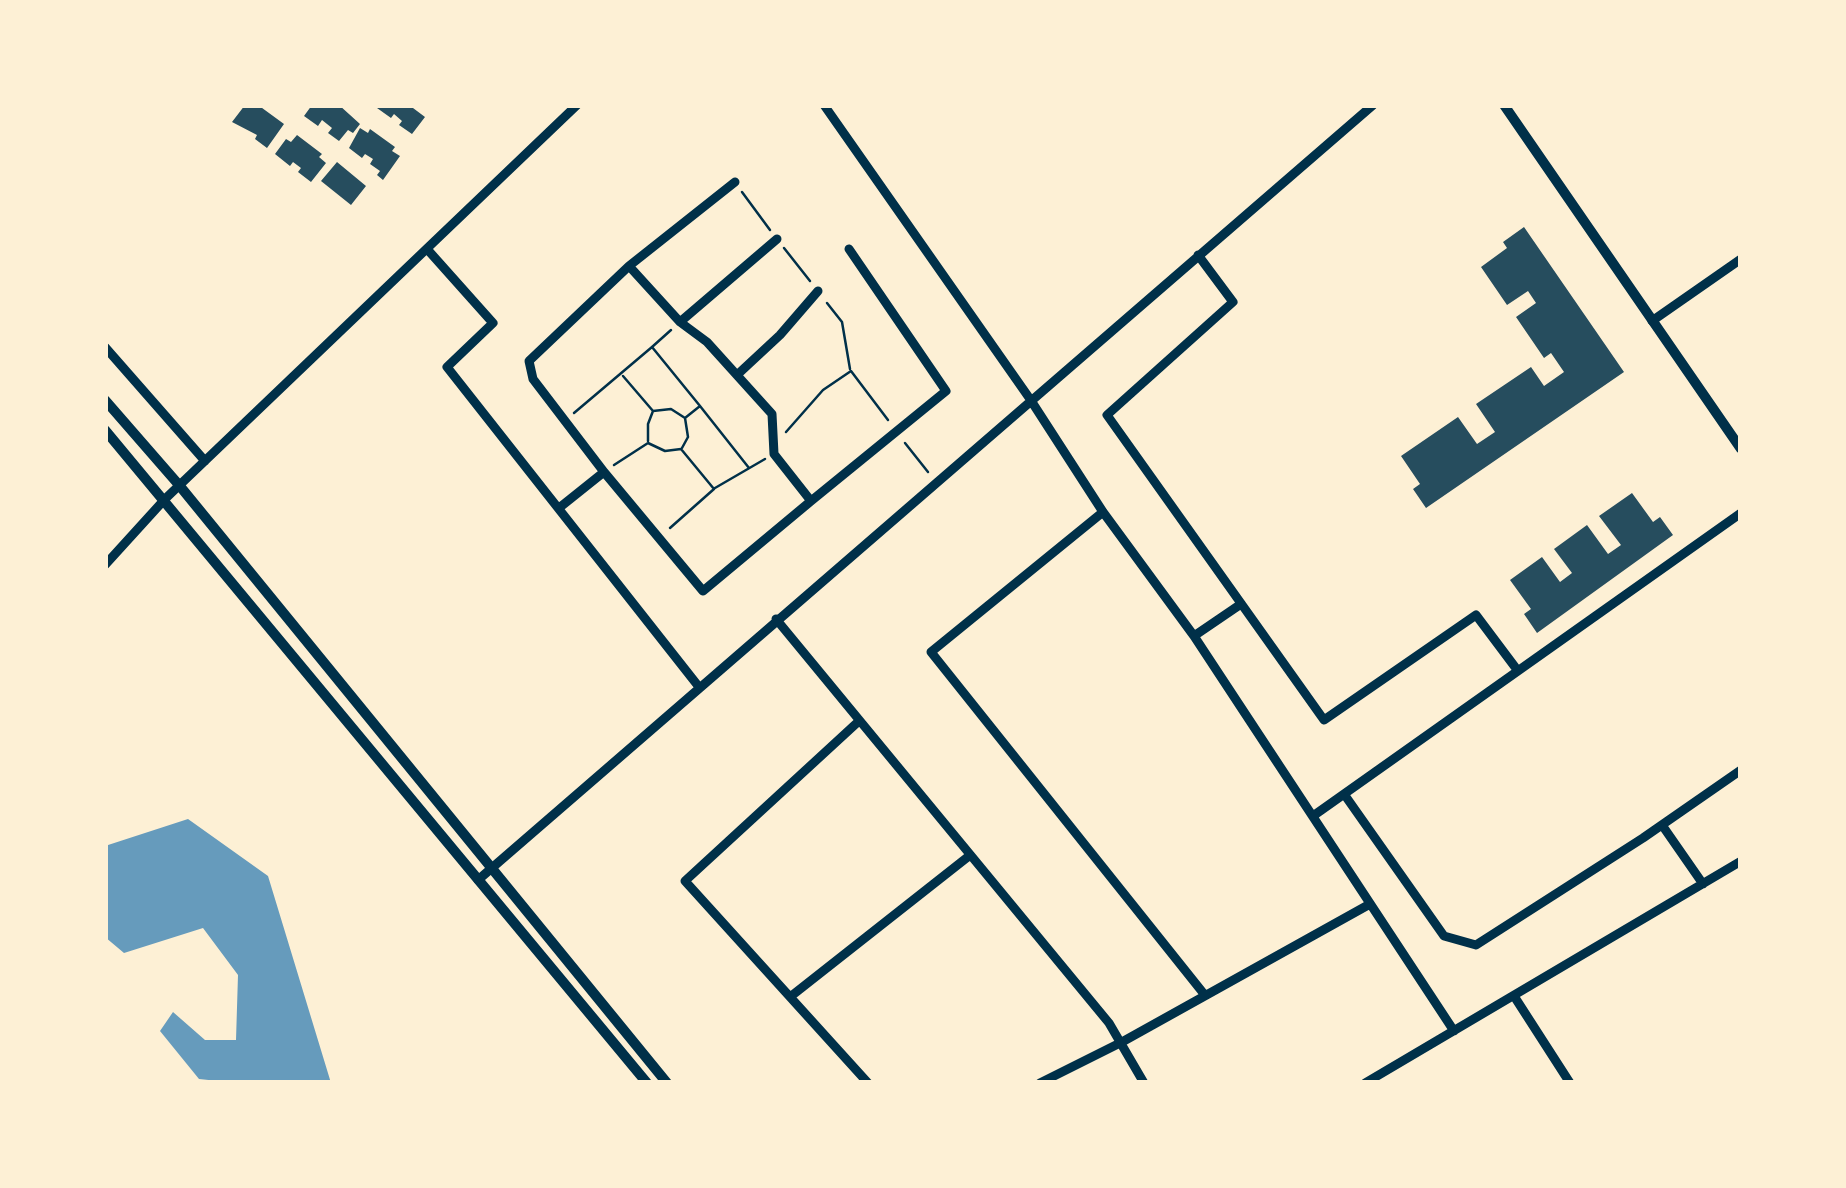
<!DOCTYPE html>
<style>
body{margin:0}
#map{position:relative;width:1846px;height:1188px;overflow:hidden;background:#fdf0d5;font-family:"Fira Sans",sans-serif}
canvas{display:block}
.frame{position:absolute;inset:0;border:108px solid #fdf0d5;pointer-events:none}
</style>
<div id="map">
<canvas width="1846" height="1188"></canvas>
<div class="frame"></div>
</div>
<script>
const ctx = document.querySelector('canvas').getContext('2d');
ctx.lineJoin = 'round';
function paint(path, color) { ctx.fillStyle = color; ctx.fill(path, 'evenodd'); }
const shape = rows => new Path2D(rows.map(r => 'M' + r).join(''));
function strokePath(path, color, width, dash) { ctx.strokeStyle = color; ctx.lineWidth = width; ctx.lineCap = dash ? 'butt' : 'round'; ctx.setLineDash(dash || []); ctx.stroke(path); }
const water = shape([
 [188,819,268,876,331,1083,237,1083,199,1079,160,1031,173,1012,205,1040,236,1040,238,975,203,928,124,953,105,937,105,846]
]);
const building = shape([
 [245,105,258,105,284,124,267,148,255,139,257,135,232,122],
 [312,105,339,105,360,124,353,133,348,130,339,141,328,133,332,128,322,120,318,126,304,116],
 [379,105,409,105,425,117,412,134,399,125,402,121,394,114,391,118,377,108],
 [360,128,368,133,370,129,395,147,392,151,400,156,383,180,377,175,380,171,370,164,373,159,365,154,362,158,349,148],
 [297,135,322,154,319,157,326,163,311,182,298,172,301,168,293,162,290,166,275,154,286,139,291,142],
 [337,162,366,186,351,205,321,181],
 [1524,227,1624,372,1426,508,1413,489,1420,484,1401,456,1458,417,1477,444,1495,432,1476,404,1531,367,1544,386,1564,372,1551,353,1544,358,1516,317,1536,303,1528,291,1507,305,1481,267,1507,248,1503,242],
 [1632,493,1653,522,1660,517,1673,535,1537,633,1524,614,1531,609,1510,580,1542,557,1560,582,1572,573,1554,549,1587,525,1608,554,1621,545,1599,516]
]);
const path = shape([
 [742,192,770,230],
 [784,248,810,281],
 [827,303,842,322,850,369],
 [652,347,671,330],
 [623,376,653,411,648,424,648,441],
 [653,411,671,409,685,418,688,437,682,448],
 [574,413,652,347,700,406],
 [685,418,700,406,749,468],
 [786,432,823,390,851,371,888,420],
 [905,443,928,472],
 [614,465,648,443,665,451,681,449,714,489,670,528],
 [715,488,765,459]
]);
const minor = shape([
 [824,105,1030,399,1103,512,1194,636,1454,1031],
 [427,249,493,323,447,367,699,687],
 [1198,255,1233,302,1107,415,1324,720,1476,615,1518,671],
 [629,266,735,182],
 [1652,321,1741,259],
 [680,322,777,239],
 [105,347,205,461],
 [737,375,780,335,818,291],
 [811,501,946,391,849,249],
 [559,508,604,472,703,591,811,501,774,454,772,414,707,342,680,322,629,266,529,361,533,379,604,472],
 [1103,512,931,652,1204,994],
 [105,565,165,499,577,105],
 [776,619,1109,1023,1144,1083],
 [1194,636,1241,604],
 [859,721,685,881,868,1083],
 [1344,794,1444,936,1476,945,1643,838,1741,770],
 [1313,816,1741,513],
 [1662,825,1703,884],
 [478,880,1373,105],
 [1514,996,1570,1083],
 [790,997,969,856],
 [1040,1083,1122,1042,1370,904],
 [1365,1083,1741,861]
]);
const tertiary = shape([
 [1504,105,1741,449],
 [105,400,179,485,667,1083],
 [105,430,647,1083]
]);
paint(water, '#669bbc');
paint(building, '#264d5e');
strokePath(path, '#003049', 2.5);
strokePath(minor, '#003049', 9);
strokePath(tertiary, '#003049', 10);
</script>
